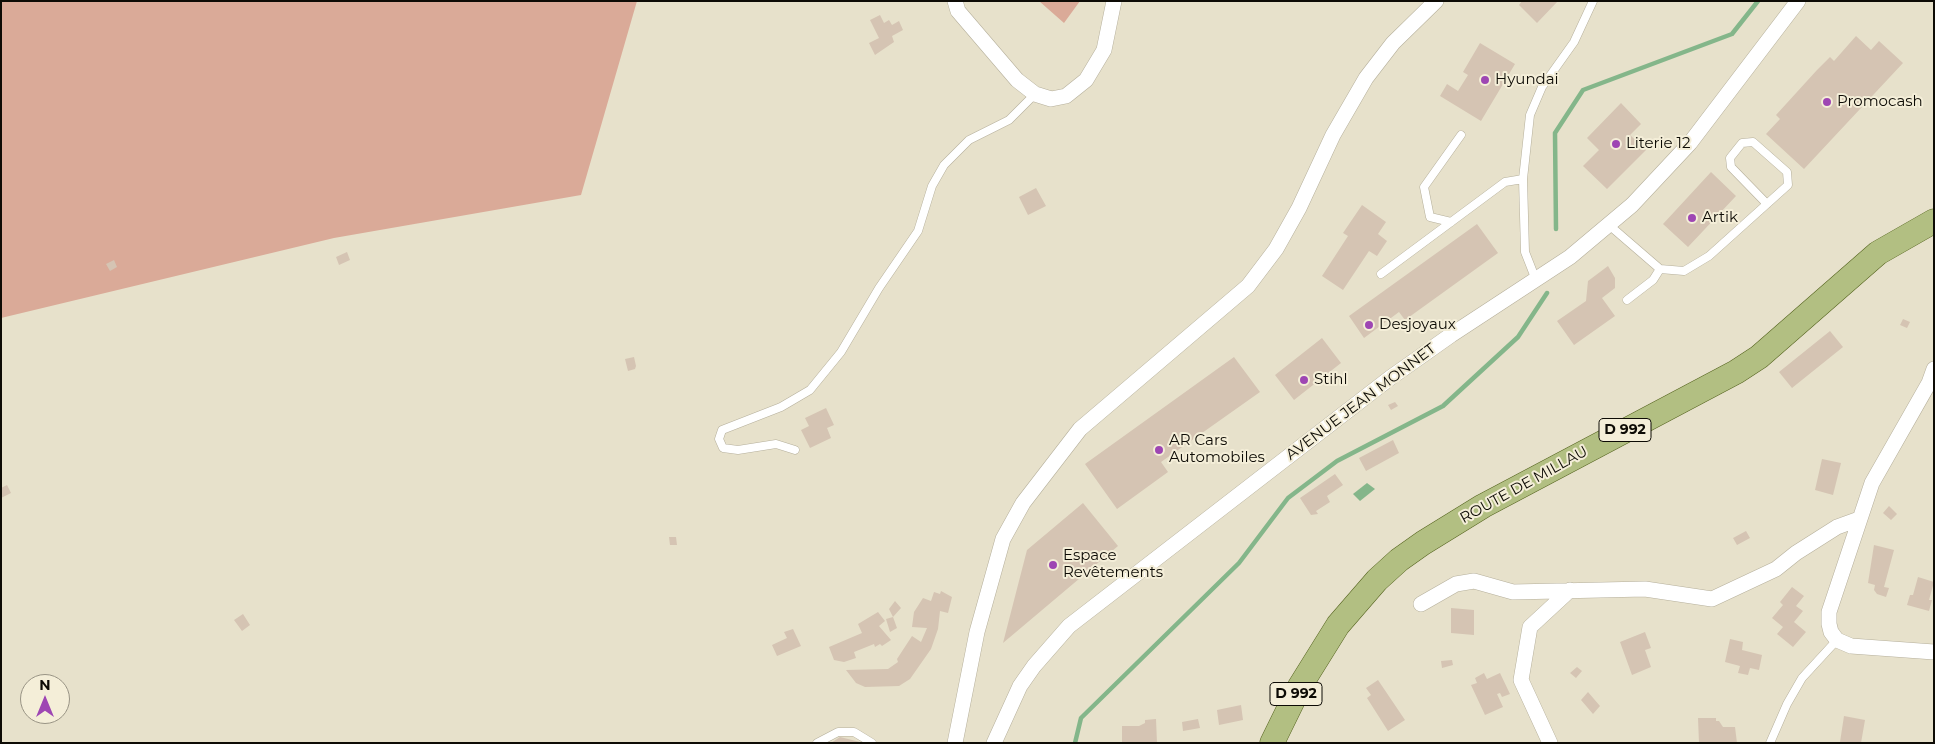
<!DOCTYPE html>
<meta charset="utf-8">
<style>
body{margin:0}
#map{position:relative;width:1935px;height:744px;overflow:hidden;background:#e7e1cb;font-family:Montserrat,sans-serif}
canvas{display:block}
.frame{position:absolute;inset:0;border:2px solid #0d0b05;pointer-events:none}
.north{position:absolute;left:20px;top:674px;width:50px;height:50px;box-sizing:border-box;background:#f4eed8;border:1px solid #989384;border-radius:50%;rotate:0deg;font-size:14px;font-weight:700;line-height:20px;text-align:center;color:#0d0b05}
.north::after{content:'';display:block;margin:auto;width:18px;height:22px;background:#9e46b3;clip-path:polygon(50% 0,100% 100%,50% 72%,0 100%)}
</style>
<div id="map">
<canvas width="1935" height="744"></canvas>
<div class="frame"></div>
<div class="north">N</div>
</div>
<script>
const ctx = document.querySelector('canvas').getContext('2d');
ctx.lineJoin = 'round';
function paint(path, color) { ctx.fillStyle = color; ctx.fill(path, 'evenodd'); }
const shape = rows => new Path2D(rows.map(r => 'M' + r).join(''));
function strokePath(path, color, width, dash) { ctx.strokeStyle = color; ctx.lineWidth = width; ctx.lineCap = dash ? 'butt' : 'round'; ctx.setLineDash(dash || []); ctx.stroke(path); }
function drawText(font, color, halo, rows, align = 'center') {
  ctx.font = font + ' Montserrat,sans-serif'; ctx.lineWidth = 4; ctx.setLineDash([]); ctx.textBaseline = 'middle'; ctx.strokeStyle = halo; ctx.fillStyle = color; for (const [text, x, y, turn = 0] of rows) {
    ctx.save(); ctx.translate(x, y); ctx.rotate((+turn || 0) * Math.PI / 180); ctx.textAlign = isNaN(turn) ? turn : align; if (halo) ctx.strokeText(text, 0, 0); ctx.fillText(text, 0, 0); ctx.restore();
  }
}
const green = shape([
 [1,1,637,1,581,195,334,238,1,318],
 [1039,1,1080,1,1064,23]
]);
const water = shape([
 [1367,483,1375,489,1360,501,1353,494]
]);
const stream = shape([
 [1556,229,1555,133,1583,90,1732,34,1758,1],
 [1075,743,1081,718,1239,563,1288,498,1337,461,1443,406,1518,337,1547,293]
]);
const building = shape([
 [1522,1,1558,1,1537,23,1519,5],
 [880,15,884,23,889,20,892,25,899,21,903,30,892,36,894,42,875,55,869,43,879,38,870,20],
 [1856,36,1871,50,1879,41,1903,63,1804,169,1766,134,1780,119,1776,115,1817,70,1830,57,1834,61],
 [1480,43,1515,64,1481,121,1440,96,1447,84,1458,91,1468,75,1463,72],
 [1621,103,1641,124,1630,135,1646,150,1607,189,1583,166,1599,150,1587,138],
 [1711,172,1736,196,1688,247,1663,224],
 [1036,188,1046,206,1028,215,1019,197],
 [1362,205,1386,222,1378,234,1387,241,1377,256,1369,251,1343,290,1322,276,1348,236,1343,233],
 [1477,224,1498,253,1405,320,1399,312,1364,338,1349,316],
 [347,252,350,260,339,265,336,257],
 [114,260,117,267,110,271,106,264],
 [1608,266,1615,278,1615,288,1602,298,1615,316,1574,345,1557,321,1586,301,1588,281],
 [1903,319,1910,322,1907,328,1900,325],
 [1830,331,1843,347,1792,388,1779,372],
 [1322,338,1341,363,1294,400,1275,375],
 [634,357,636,366,635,369,628,371,625,359],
 [1234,357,1260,392,1161,462,1168,472,1117,509,1085,464],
 [1395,402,1398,406,1391,410,1388,405],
 [826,408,834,425,827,428,831,438,810,448,801,430,809,426,805,418],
 [1393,440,1399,453,1366,471,1359,458],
 [1822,459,1841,463,1833,495,1815,490],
 [1335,474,1343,485,1327,496,1330,502,1316,511,1318,514,1311,515,1300,498],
 [7,485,11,493,1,498,1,488],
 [1083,503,1118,546,1003,643,1027,550],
 [1889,506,1897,514,1891,520,1883,513],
 [1746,531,1750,538,1737,545,1733,538],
 [669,537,676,537,677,545,670,545],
 [1874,545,1894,550,1884,587,1889,588,1886,597,1877,594,1874,590,1875,585,1868,583],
 [1918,577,1934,582,1929,600,1932,600,1929,611,1907,605,1910,595,1913,595],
 [1792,587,1804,596,1796,606,1803,611,1794,622,1806,632,1793,647,1777,634,1783,627,1772,618,1783,605,1780,602],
 [941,591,952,597,948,613,940,611,938,629,931,649,910,679,899,686,865,687,856,683,846,670,888,669,898,662,897,659,912,636,921,642,927,628,912,627,914,612,923,598,931,601,934,592,940,594],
 [895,601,901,608,893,617,897,628,890,632,886,619,893,617,889,609],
 [1451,608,1474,610,1474,635,1451,633],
 [878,612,885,621,879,626,891,640,882,646,880,644,875,647,874,644,854,652,856,658,844,662,834,660,829,647,862,633,858,624],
 [243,614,250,625,242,631,234,620],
 [793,629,801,646,777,656,772,645,787,638,784,632],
 [1645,632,1651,648,1645,650,1651,667,1632,675,1620,642],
 [1730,639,1743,642,1742,650,1762,655,1759,670,1750,668,1748,675,1738,673,1740,666,1725,662],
 [1452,660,1453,665,1442,668,1441,661],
 [1577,667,1582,671,1576,678,1570,673],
 [1484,673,1487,679,1500,673,1510,694,1502,697,1500,693,1497,694,1503,707,1485,715,1471,685,1477,683,1475,678],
 [1378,680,1405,720,1388,731,1367,698,1371,695,1366,688],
 [1588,692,1600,706,1593,714,1581,700],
 [1241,705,1243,720,1219,725,1217,710],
 [1844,716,1865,720,1861,743,1840,742],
 [1698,718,1716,718,1716,721,1719,721,1723,727,1735,727,1737,743,1699,743],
 [1156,719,1157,743,1122,743,1122,726,1139,726,1145,723,1145,720],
 [1198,719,1200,728,1183,731,1182,722],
 [840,737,860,742,860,743,831,743]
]);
const lane = shape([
 [1451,222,1430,217,1424,187,1461,135],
 [1609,225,1660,269,1684,271,1709,256,1788,185,1787,172,1753,142,1742,143,1730,158,1731,167,1767,204],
 [1381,274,1505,182,1523,179],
 [1536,280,1525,252,1523,179,1530,115,1542,87,1574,42,1593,1],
 [1627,300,1653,280,1660,269],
 [795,450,776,444,738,450,723,448,719,439,722,430,781,407,810,390,841,352,879,288,918,231,932,186,944,165,969,140,1009,120,1035,94],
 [817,743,838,732,854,732,872,743],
 [1770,743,1787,704,1802,678,1837,640]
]);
const street = shape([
 [955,1,958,11,1017,80,1035,94,1051,99,1066,96,1086,80,1104,50,1114,1],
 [1934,369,1929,383,1872,483,1829,612,1829,624,1831,632,1837,640,1851,646,1934,652],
 [1421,604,1456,584,1474,581,1513,592,1645,589,1712,599,1776,569,1796,553,1837,527,1859,519],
 [955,743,977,632,1003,539,1023,503,1080,429,1248,286,1276,249,1299,208,1333,135,1366,78,1393,43,1436,1],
 [994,743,1020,686,1034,666,1069,626,1390,378,1451,335,1570,257,1632,205,1690,143,1798,1],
 [1550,743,1521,680,1530,627,1570,590]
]);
const primary = shape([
 [1272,743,1300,686,1338,625,1377,580,1399,560,1423,543,1483,506,1736,372,1759,357,1878,253,1934,221]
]);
const markers = [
 [1485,80,5,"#9e46b3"],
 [1827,102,5,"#9e46b3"],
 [1616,144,5,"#9e46b3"],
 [1692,218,5,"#9e46b3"],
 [1369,325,5,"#9e46b3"],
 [1304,380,5,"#9e46b3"],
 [1159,450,5,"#9e46b3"],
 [1053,565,5,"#9e46b3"]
];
const shields = [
 [1625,430,52],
 [1296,694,52]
];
const shieldNames = [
 ["D 992",1625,430],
 ["D 992",1296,694]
];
const poiNames = [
 ["Hyundai",1495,80],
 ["Promocash",1837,102],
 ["Literie 12",1626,144],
 ["Artik",1702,218],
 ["Desjoyaux",1379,325],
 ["Stihl",1314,380],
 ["AR Cars",1169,441],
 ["Automobiles",1169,458],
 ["Espace",1063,556],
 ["Revêtements",1063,573]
];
const streetNames = [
 ["AVENUE JEAN MONNET",1361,402,-37],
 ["ROUTE DE MILLAU",1524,485,-29]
];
paint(green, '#daaa98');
paint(water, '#84b68a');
strokePath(stream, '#84b68a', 4.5);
paint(building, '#d5c4b3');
strokePath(lane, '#b5af9b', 9);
strokePath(street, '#b5af9b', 16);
strokePath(primary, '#566420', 25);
strokePath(lane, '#fff', 8);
strokePath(street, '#fff', 15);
strokePath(primary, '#b2bf82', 24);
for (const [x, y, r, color] of markers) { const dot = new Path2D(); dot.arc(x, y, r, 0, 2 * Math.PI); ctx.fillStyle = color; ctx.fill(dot); strokePath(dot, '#f4eed8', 2); }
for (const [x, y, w] of shields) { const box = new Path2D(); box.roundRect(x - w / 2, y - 11.5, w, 23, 4); ctx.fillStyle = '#f4eed8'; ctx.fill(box); strokePath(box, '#0d0b05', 1); }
drawText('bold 14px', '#0d0b05', null, shieldNames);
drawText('15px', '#0d0b05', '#f4eed8', poiNames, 'left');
drawText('15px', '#0d0b05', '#f4eed8', streetNames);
</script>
